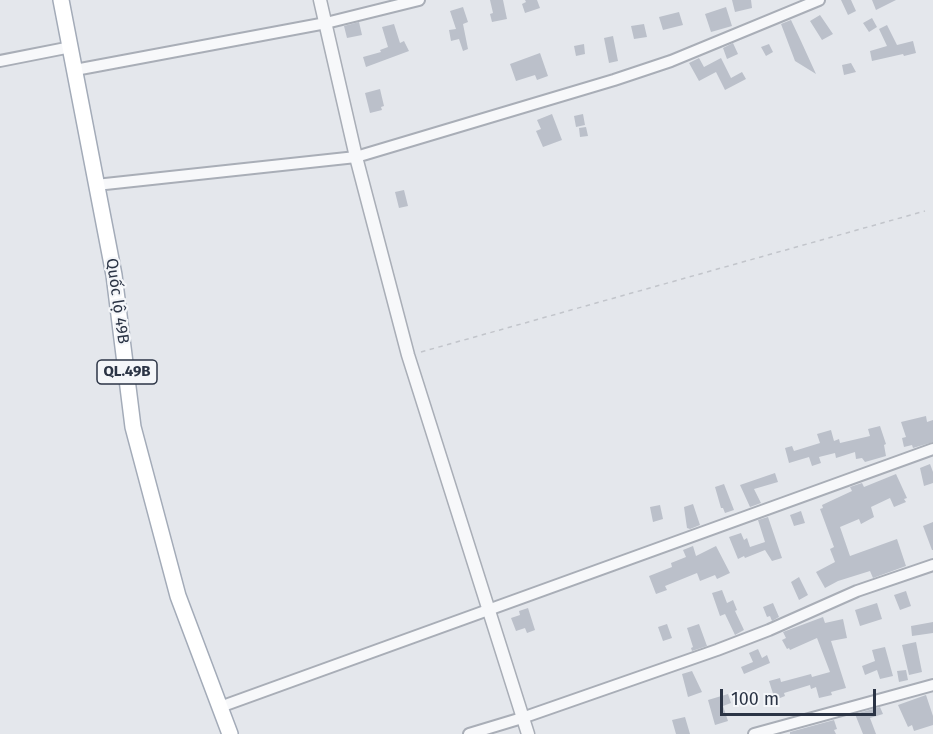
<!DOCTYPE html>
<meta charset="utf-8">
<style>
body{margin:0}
#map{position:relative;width:933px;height:734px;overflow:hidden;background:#e4e7ec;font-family:"Fira Sans",sans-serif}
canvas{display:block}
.scale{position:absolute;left:720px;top:689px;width:156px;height:27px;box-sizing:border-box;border:3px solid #2b3445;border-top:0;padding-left:8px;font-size:18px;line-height:21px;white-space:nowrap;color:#2b3445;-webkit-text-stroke:4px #f4f6f9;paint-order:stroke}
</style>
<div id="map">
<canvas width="933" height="734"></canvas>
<div class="scale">100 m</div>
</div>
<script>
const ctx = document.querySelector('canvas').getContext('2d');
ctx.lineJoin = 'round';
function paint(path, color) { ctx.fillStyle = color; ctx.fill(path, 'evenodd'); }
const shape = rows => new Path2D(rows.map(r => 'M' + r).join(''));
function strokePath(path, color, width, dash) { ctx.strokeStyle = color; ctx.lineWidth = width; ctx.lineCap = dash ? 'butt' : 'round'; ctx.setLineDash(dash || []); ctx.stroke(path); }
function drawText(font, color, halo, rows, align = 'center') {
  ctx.font = font + ' "Fira Sans",sans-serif'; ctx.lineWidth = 4.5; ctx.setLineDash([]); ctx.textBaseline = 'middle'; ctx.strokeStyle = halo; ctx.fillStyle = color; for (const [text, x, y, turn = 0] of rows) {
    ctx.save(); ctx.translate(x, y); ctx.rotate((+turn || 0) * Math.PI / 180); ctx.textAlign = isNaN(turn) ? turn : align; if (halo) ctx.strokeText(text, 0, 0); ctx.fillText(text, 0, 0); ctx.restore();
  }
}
const building = shape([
 [490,0,503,0,507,19,492,22,490,14,493,13],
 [525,0,537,0,540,8,525,13,522,4,526,2],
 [732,0,751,0,752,8,735,12],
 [841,0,851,0,856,11,848,15],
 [872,0,896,0,876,10],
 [463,7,468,22,463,24,468,49,463,51,459,39,451,41,449,30,456,29,450,11],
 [726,7,732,26,711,32,705,14],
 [679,12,683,25,663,30,659,17],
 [820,15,833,34,822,40,810,21],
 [872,18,877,27,869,32,863,23],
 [791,20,800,39,816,74,795,61,781,24],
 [359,22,362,35,347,38,344,26],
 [394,24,400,43,404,41,409,51,366,67,363,57,381,52,380,50,388,47,382,27],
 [644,24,647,37,634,39,631,26],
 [887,25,897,45,913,41,916,53,904,56,903,54,872,61,870,51,887,46,879,29],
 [613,36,618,61,609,63,604,38],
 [733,43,738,54,727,59,723,48],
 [584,44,585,54,576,56,574,46],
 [769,44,773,52,766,56,761,47],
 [540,53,548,76,537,80,535,75,516,81,510,64],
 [699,58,704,67,721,58,731,78,742,72,746,79,725,90,716,72,699,81,689,63],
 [851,63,856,72,844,75,842,65],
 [380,89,384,106,381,107,382,110,370,113,365,93],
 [552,114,562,140,543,147,536,131,541,129,537,120],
 [583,114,585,125,576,127,574,116],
 [586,127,588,136,580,137,579,128],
 [404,190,408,206,399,208,395,192],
 [926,416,927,422,933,420,933,442,913,448,912,445,904,447,902,438,906,437,901,422],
 [880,426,886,444,884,445,886,456,865,462,862,458,856,459,855,452,836,458,835,453,819,457,821,463,812,466,809,457,789,463,785,448,792,446,794,451,820,443,817,434,831,430,834,441,839,439,840,443,870,436,868,429],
 [930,464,933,472,933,483,924,486,920,468],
 [775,473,778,482,754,489,761,503,750,507,740,485],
 [896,474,907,498,904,499,906,502,894,507,890,498,871,507,874,517,861,524,859,519,840,527,850,556,897,539,906,566,873,578,870,571,838,581,825,588,816,572,835,562,830,549,834,547,820,509,823,508,822,505,852,491,850,487,862,483,864,487],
 [724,484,734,510,725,513,723,508,721,508,715,487],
 [693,504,700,525,690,529,687,528,684,507],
 [660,505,663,519,653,522,650,507],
 [801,511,805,523,794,526,790,515],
 [768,517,782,558,772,561,765,550,745,558,744,556,738,559,729,537,741,533,744,540,747,538,750,547,765,542,758,520],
 [933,522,933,550,932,550,923,526],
 [693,546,696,556,716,546,730,573,717,579,715,575,700,581,697,573,665,586,667,590,656,594,649,576,672,567,671,563,686,557,683,550],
 [799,577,808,595,799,600,791,582],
 [722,590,727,603,733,600,737,610,735,611,744,630,735,635,725,614,720,616,712,593],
 [906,591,911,606,900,610,894,595],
 [773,603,779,617,772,621,770,616,767,617,763,607],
 [877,603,882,619,860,626,855,610],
 [528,608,535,630,527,633,525,628,516,631,511,618,520,615,519,611],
 [823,617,825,623,843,619,847,638,831,641,846,688,831,692,832,695,819,698,816,687,811,689,810,685,784,693,785,696,775,700,769,681,780,678,781,682,811,674,812,677,830,672,817,638,790,650,789,648,787,649,782,640,786,638,783,632],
 [933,622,933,633,912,636,911,626],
 [667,624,672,638,663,641,658,627],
 [699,624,707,646,692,651,691,648,693,647,687,628],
 [916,642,922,672,909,675,902,645],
 [885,647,893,676,880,679,877,670,865,675,862,666,875,661,872,650],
 [758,649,762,658,767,655,770,663,744,674,741,667,753,662,749,653],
 [906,670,908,680,899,682,897,671],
 [692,671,702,692,688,697,682,674],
 [728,694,731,703,723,706,728,721,715,725,708,700],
 [926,695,933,716,933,725,914,731,912,725,908,727,898,705],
 [880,707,883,714,870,718,876,734,863,734,855,714],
 [685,717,690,734,676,734,672,720],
 [834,720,837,729,834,730,836,734,790,734,790,732]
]);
const path = shape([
 [421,352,925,211]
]);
const minor = shape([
 [0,61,71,47],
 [75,70,326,23,419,0],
 [96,185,356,157,614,80,671,61,819,0],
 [220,707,933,449],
 [469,734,522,718,717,650,769,630,857,591,933,565],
 [754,734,933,685]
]);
const tertiary = shape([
 [320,0,356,157,408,355,528,734]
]);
const primary = shape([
 [61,0,114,275,133,427,178,596,230,734]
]);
const shields = [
 [127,372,60]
];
const shieldNames = [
 ["QL.49B",127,372]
];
const streetNames = [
 ["Quốc lộ 49B",117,301,82]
];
paint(building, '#bbc0ca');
strokePath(minor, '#a9aeb7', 14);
strokePath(tertiary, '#a9aeb7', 15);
strokePath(primary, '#a3abb8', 18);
strokePath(path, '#c2c5cb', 1.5, [4.5, 4.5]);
strokePath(minor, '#f7f8fa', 10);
strokePath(tertiary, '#f7f8fa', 12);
strokePath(primary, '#fff', 15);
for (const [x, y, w] of shields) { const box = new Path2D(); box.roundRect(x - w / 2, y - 12, w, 24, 4.5); ctx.fillStyle = '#f4f6f9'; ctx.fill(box); strokePath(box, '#2b3445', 1.5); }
drawText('bold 15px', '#2b3445', null, shieldNames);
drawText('16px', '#2b3445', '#f4f6f9', streetNames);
</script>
